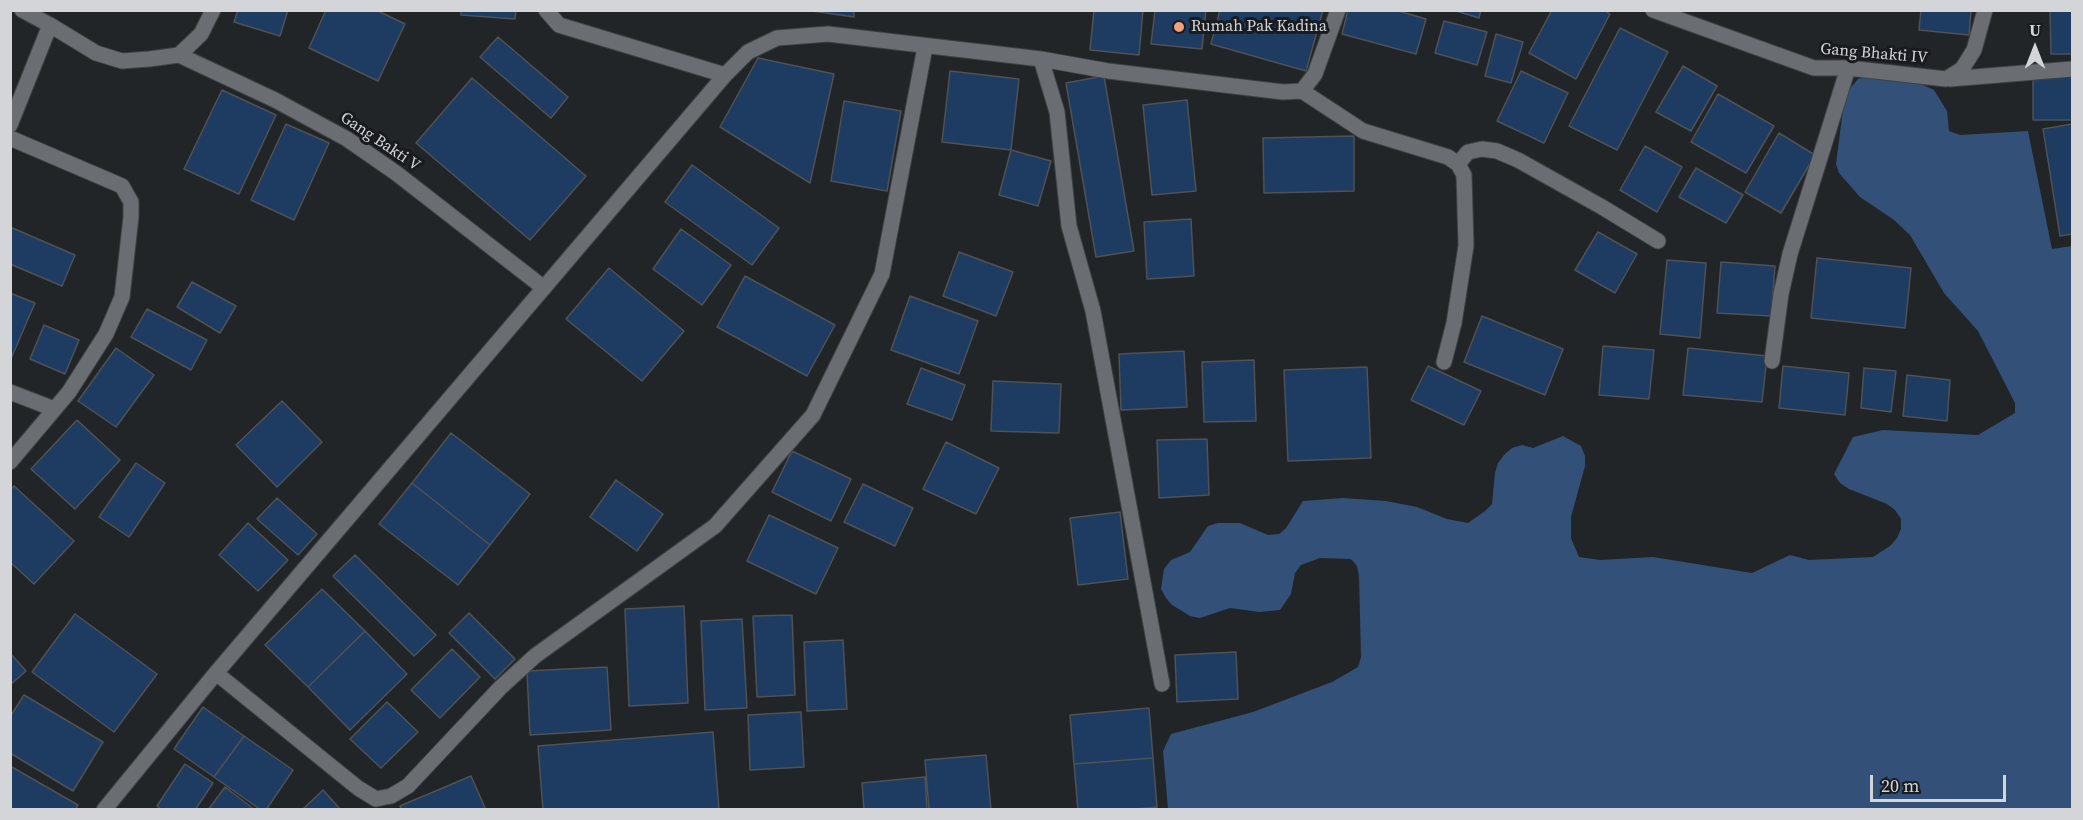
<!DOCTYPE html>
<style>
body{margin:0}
#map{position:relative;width:2083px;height:820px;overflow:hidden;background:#222528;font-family:"Source Serif 4",serif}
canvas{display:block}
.frame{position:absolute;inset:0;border:12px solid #d3d5d8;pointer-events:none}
.north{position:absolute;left:2005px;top:18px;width:60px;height:60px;-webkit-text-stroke:4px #181b1f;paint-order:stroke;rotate:0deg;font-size:16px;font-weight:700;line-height:24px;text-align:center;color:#d3d5d8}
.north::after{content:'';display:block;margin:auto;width:21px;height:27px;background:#d3d5d8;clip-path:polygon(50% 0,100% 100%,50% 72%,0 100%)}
.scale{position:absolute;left:1870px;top:775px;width:136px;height:27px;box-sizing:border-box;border:3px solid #d3d5d8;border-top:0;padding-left:8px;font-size:18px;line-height:21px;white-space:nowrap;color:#d3d5d8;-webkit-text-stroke:4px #181b1f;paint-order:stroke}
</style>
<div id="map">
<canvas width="2083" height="820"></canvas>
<div class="frame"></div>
<div class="north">U</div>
<div class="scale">20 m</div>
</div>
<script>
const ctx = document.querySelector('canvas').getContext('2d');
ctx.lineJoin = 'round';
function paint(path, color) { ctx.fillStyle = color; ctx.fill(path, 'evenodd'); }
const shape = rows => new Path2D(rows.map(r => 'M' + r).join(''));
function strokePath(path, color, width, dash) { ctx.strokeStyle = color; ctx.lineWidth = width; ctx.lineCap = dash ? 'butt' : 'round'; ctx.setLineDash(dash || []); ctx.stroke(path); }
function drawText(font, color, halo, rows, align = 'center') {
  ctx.font = font + ' "Source Serif 4",serif'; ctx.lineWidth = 6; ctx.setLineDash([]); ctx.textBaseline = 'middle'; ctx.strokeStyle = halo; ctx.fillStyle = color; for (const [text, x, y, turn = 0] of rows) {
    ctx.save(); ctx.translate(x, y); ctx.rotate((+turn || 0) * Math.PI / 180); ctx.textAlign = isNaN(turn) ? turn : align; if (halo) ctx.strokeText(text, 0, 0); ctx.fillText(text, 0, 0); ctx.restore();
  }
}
const forest = shape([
 [1869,76,1890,78,1923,85,1934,90,1947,111,1949,131,1960,135,2028,131,2052,249,2072,246,2072,809,1168,809,1163,751,1171,734,1253,712,1332,682,1358,667,1361,657,1359,576,1357,566,1351,559,1320,558,1301,565,1295,573,1291,594,1280,610,1259,612,1230,608,1200,618,1190,616,1172,605,1166,598,1161,589,1164,569,1171,560,1190,552,1208,526,1218,523,1240,523,1268,535,1279,534,1286,528,1303,501,1343,498,1386,501,1417,507,1447,519,1468,523,1485,511,1492,504,1495,473,1498,463,1504,455,1512,448,1522,445,1533,448,1563,436,1581,446,1585,456,1585,466,1571,517,1571,538,1579,557,1600,560,1653,557,1752,573,1790,555,1809,560,1873,557,1890,546,1897,538,1901,529,1901,519,1895,510,1887,504,1849,489,1840,483,1834,474,1853,437,1883,430,1978,435,2015,413,2015,403,1978,331,1944,293,1910,235,1894,220,1860,197,1839,173,1836,164,1845,94,1858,79]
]);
const building = shape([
 [238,10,288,10,280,36,234,22,238,10],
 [326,10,376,10,405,24,378,81,309,48,326,10],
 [461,10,516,10,515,19,461,15,461,10],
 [805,10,854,10,854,17,805,10],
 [1094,10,1143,10,1139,55,1090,50,1094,10],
 [1155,10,1206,10,1202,49,1151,44,1155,10],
 [1220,10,1323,10,1306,71,1211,44,1220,10],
 [1348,10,1395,10,1426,19,1416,54,1342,34,1348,10],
 [1453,10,1481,10,1479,18,1453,10],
 [1552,10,1604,10,1610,14,1576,79,1529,53,1552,10],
 [1921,10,1971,10,1969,35,1919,30,1921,10],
 [2050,10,2072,10,2072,54,2051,54,2050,10],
 [1444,21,1487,32,1477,65,1435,53,1444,21],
 [1620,28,1668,52,1617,150,1569,126,1620,28],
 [1496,34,1523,42,1511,83,1485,76,1496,34],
 [498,37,568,97,551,118,480,57,498,37],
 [758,58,834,74,810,183,720,127,758,58],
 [1683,66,1717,86,1691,131,1656,112,1683,66],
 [950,71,1019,79,1011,150,942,142,950,71],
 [1521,71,1568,93,1544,143,1497,121,1521,71],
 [2033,73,2072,73,2072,120,2033,120,2033,73],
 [1104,76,1134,251,1096,257,1066,83,1104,76],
 [472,78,586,176,530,240,416,143,472,78],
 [222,90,276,115,239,194,184,169,222,90],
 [1718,94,1774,126,1746,173,1691,142,1718,94],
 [1187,100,1196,191,1152,195,1143,105,1187,100],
 [844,101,901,111,887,191,831,181,844,101],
 [286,124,329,143,294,220,251,200,286,124],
 [2072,124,2072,234,2060,236,2043,129,2072,124],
 [1779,133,1815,155,1781,213,1745,192,1779,133],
 [1354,136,1354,191,1264,193,1263,138,1354,136],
 [1645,146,1682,167,1657,212,1620,190,1645,146],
 [1011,150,1051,161,1038,206,999,195,1011,150],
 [692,165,779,228,752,265,665,202,692,165],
 [1696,168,1743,195,1726,223,1679,197,1696,168],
 [1191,219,1194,276,1147,279,1144,222,1191,219],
 [10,227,75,255,62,286,10,264,10,227],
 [681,229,731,265,702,305,653,269,681,229],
 [1598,232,1637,254,1615,293,1575,270,1598,232],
 [959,252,1013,272,996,316,943,296,959,252],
 [1817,258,1911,268,1905,328,1811,318,1817,258],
 [1667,260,1706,263,1700,338,1660,334,1667,260],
 [1721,262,1775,266,1771,316,1717,313,1721,262],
 [609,268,684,331,642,381,566,319,609,268],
 [745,276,835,325,807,376,717,327,745,276],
 [192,282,236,306,220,333,177,307,192,282],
 [10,293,35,303,10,361,10,293],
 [910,296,978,321,959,374,891,350,910,296],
 [147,309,207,340,191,370,131,337,147,309],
 [1482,316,1563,349,1545,395,1464,362,1482,316],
 [44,325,79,340,65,374,30,359,44,325],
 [1603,346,1654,350,1649,399,1599,395,1603,346],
 [116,348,154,375,116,427,78,401,116,348],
 [1688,348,1767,356,1762,402,1683,395,1688,348],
 [1184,351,1187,407,1121,410,1119,354,1184,351],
 [1254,360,1256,421,1204,422,1202,362,1254,360],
 [1428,366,1481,391,1464,425,1411,400,1428,366],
 [1783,366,1849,373,1845,415,1779,408,1783,366],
 [1367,367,1371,458,1288,461,1284,370,1367,367],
 [921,368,965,385,952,420,907,404,921,368],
 [1864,368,1896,371,1891,412,1861,408,1864,368],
 [1907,375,1950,380,1947,421,1903,416,1907,375],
 [993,381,1061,384,1059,433,991,431,993,381],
 [282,401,322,442,277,487,236,445,282,401],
 [77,420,120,460,75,509,31,469,77,420],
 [451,433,530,494,490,545,412,483,451,433],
 [1207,439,1209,495,1159,498,1157,440,1207,439],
 [946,442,999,468,976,514,923,489,946,442],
 [792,451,851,479,831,521,772,492,792,451],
 [136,463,165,483,129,537,99,517,136,463],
 [616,480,663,514,637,551,590,517,616,480],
 [412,483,490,545,458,585,379,524,412,483],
 [863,484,913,508,895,546,844,522,863,484],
 [14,486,74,541,34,584,10,562,10,490,14,486],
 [277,498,317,534,298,555,257,519,277,498],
 [1120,512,1128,579,1078,585,1070,518,1120,512],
 [769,515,838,548,816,594,747,561,769,515],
 [248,523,288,560,258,591,219,555,248,523],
 [355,555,436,635,414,656,333,576,355,555],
 [322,589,365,631,308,687,265,645,322,589],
 [684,606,688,703,629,706,625,609,684,606],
 [469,613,515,659,495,679,449,633,469,613],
 [75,614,157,674,114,732,32,672,75,614],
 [792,615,795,695,757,697,753,616,792,615],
 [742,619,747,708,705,710,701,621,742,619],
 [365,631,407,674,350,730,308,687,365,631],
 [843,640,847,709,807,711,804,642,843,640],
 [452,649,480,677,440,718,411,690,452,649],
 [1236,652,1238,699,1177,702,1175,655,1236,652],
 [10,653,26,671,10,685,10,653],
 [607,667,611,730,530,735,527,671,607,667],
 [24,695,103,742,73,791,10,753,10,717,24,695],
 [387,702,418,732,381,768,350,739,387,702],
 [203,707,244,736,214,777,174,749,203,707],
 [1149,708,1153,758,1074,764,1070,715,1149,708],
 [801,712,804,767,750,770,748,715,801,712],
 [713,732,719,810,543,810,538,746,713,732],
 [244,736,293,770,266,810,261,810,214,777,244,736],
 [986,755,991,810,929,810,925,760,986,755],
 [1153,758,1157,807,1125,810,1078,810,1074,764,1153,758],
 [185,764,213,783,195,810,162,810,157,806,185,764],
 [10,766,78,805,75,810,10,810,10,766],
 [471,776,486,810,402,810,400,806,471,776],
 [925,777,927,810,864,810,862,783,925,777],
 [225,787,255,810,208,810,225,787],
 [323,790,341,810,302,810,323,790],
 [1157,807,1157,810,1125,810,1157,807]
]);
const street = shape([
 [22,10,50,25],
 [546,10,559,25,725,75],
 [1653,10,1814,68,1848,68,1946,79,1962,69,1974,50,1985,10],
 [179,55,275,100,347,139,396,173,544,288],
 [1041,59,1057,112,1069,226,1093,311,1162,684],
 [1950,79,2072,69],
 [1302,91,1363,131,1448,157,1458,164,1464,175,1466,246,1454,323,1444,362],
 [10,125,50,25,96,53,122,61,149,59,179,55,201,34,213,10],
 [10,138,122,186,131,202,131,217,122,297,106,334,69,392,10,462],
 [1458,164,1468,152,1482,149,1497,151,1518,160,1602,207,1658,241],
 [1772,361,1781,294,1790,254,1848,68],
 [10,392,54,409],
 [216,673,358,788,376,799,391,796,408,786,500,688,535,656,715,526,813,415,882,274,925,47],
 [104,810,216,673,725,75,748,52,777,38,828,34,1041,59,1108,71,1283,92,1302,91,1315,74,1338,10]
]);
const markers = [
 [1179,27,6,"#f1a17c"]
];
const poiNames = [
 ["Rumah Pak Kadina",1191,27]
];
const streetNames = [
 ["Gang Bhakti IV",1874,54,5],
 ["Gang Bakti V",380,142,34]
];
paint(forest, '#325078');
paint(building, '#1e3b61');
strokePath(building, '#4e5256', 1.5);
strokePath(street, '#3f4245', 17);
strokePath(street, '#6a6d72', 15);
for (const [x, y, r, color] of markers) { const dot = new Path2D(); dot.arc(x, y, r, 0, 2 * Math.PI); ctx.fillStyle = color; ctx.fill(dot); strokePath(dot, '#181b1f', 2); }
drawText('16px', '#d3d5d8', '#181b1f', poiNames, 'left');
drawText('16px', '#d3d5d8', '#181b1f', streetNames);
</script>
